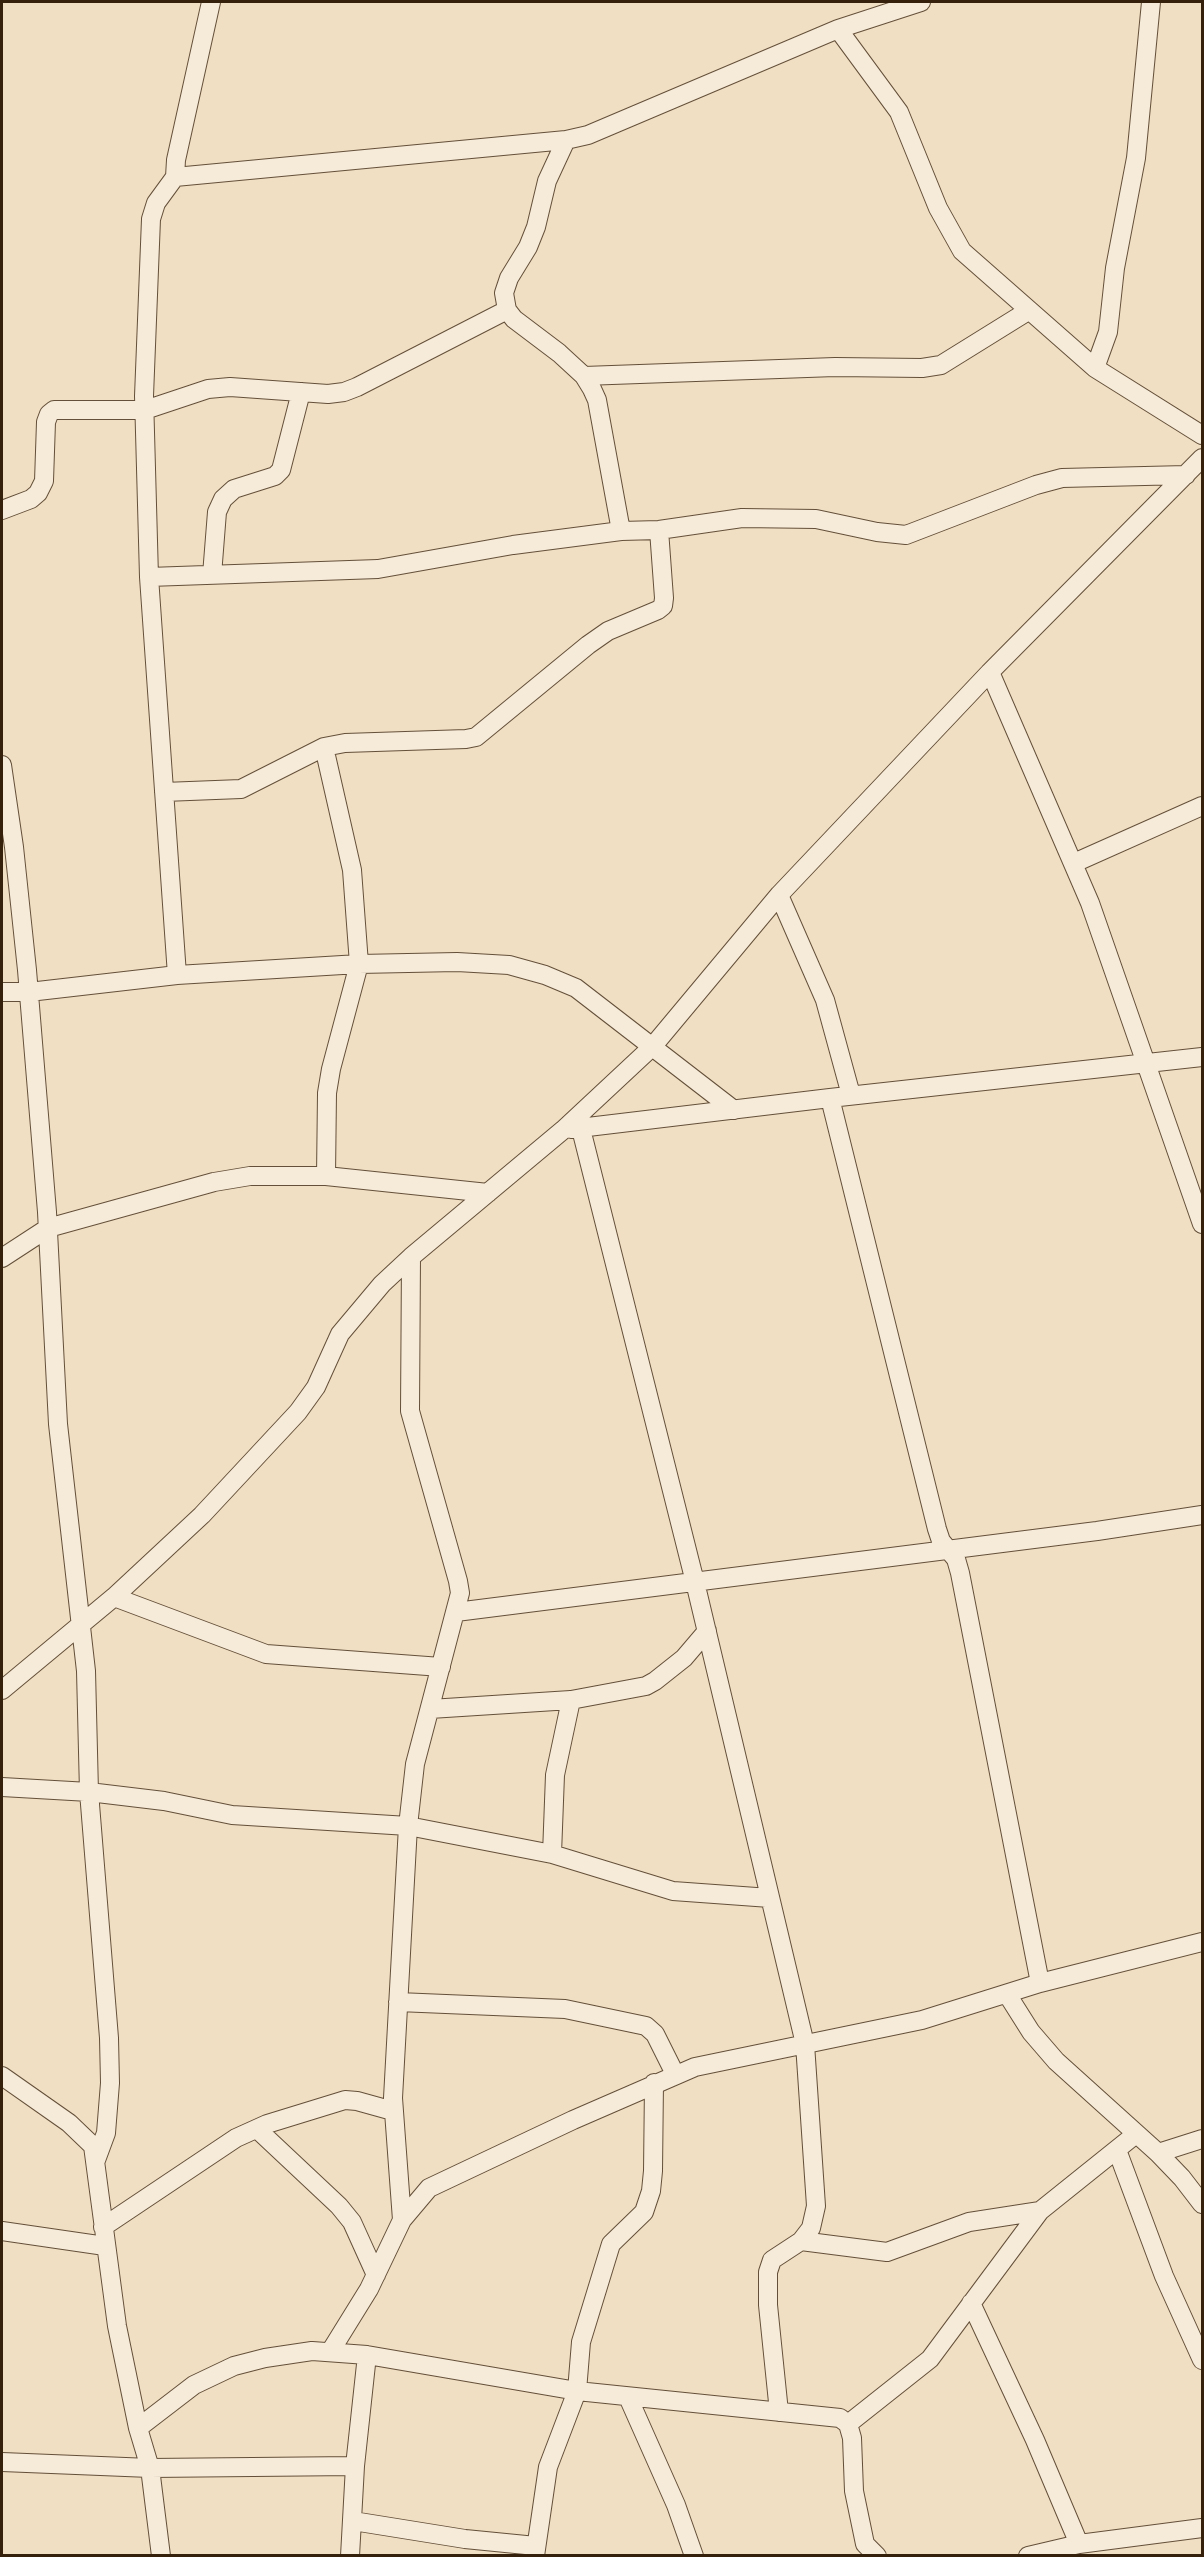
<!DOCTYPE html>
<style>
body{margin:0}
#map{position:relative;width:1204px;height:2557px;overflow:hidden;background:#f1dfc3;font-family:"IM FELL Double Pica",serif}
canvas{display:block}
.frame{position:absolute;inset:0;border:3px solid #35200c;pointer-events:none}
</style>
<div id="map">
<canvas width="1204" height="2557"></canvas>
<div class="frame"></div>
</div>
<script>
const ctx = document.querySelector('canvas').getContext('2d');
ctx.lineJoin = 'round';
const shape = rows => new Path2D(rows.map(r => 'M' + r).join(''));
function strokePath(path, color, width, dash) { ctx.strokeStyle = color; ctx.lineWidth = width; ctx.lineCap = dash ? 'butt' : 'round'; ctx.setLineDash(dash || []); ctx.stroke(path); }
const street = shape([
 [838,29,899,112,938,208,962,251,1095,368,1202,435],
 [566,140,547,181,536,227,528,247,509,278,504,293,507,310,514,319,559,353,584,376,592,389,597,400,621,531],
 [175,177,566,140,588,135,838,29,921,2],
 [1095,368,1108,332,1115,268,1136,158,1151,2],
 [584,376,835,367,922,368,941,365,1028,311],
 [2,510,31,499,38,493,44,481,46,422,49,414,54,410,145,410,208,389,230,387,328,394,344,392,357,387,507,310],
 [212,575,217,512,223,499,234,489,275,476,281,470,301,392],
 [149,577,378,569,513,545,621,531,659,530,742,518,816,519,877,532,906,535,1036,485,1062,478,1186,475],
 [990,672,1090,903,1202,1224],
 [324,747,352,870,359,964,331,1069,327,1093,326,1176],
 [2,765,14,847,27,970,47,1212,58,1424,86,1671,89,1792,109,2038,110,2083,106,2133,96,2160],
 [164,792,241,789,324,747,345,743,466,739,476,737,588,645,608,631,658,610,663,606,664,598,659,530],
 [1074,863,1202,806],
 [779,895,825,1000,851,1095],
 [177,975,149,577,144,396,151,219,156,203,175,177,176,160,211,2],
 [2,992,29,992,177,975,359,964,457,962,509,965,545,975,576,988,734,1110],
 [830,1098,937,1529,941,1541,956,1559,960,1573,1040,1983],
 [571,1129,830,1098,1202,1057],
 [581,1129,695,1582,805,2044,816,2206,811,2228,801,2241,772,2260,768,2272,768,2305,779,2412],
 [2,1258,48,1228,214,1182,250,1176,326,1176,488,1193],
 [114,1597,266,1654,441,1667],
 [456,1612,1097,1531,1202,1515],
 [2,1690,114,1597,202,1515,298,1412,316,1387,340,1334,382,1284,411,1257,563,1130,653,1046,779,895,990,672,1202,458],
 [430,1709,571,1700,646,1686,655,1681,684,1658,707,1631],
 [2,1787,89,1792,164,1801,232,1815,408,1826,552,1854,673,1891,770,1898],
 [552,1854,555,1775,571,1700],
 [1007,1994,1031,2032,1056,2061,1158,2153,1182,2178,1202,2204],
 [398,2002,565,2009,646,2026,655,2034,675,2074],
 [2,2076,69,2123,93,2146,117,2326,138,2428,150,2468,161,2556],
 [257,2129,339,2206,352,2222,376,2275],
 [1117,2150,1164,2276,1202,2360],
 [1158,2153,1202,2139],
 [402,2220,393,2098,408,1826,415,1764,460,1593,458,1581,410,1411,411,1257],
 [103,2227,236,2138,267,2124,345,2100,357,2101,393,2111],
 [2,2231,105,2246],
 [801,2241,887,2252,969,2222,1040,2211],
 [971,2303,1035,2440,1079,2544],
 [330,2352,369,2289,402,2220,429,2188,573,2120,695,2067,922,2020,1040,1983,1202,1942],
 [628,2397,676,2505,694,2556],
 [848,2424,930,2359,1040,2211,1136,2134],
 [138,2428,194,2385,234,2366,265,2358,312,2351,367,2355,577,2391,840,2418,848,2424,852,2438,854,2491,865,2544,877,2556],
 [2,2462,150,2468,355,2466],
 [353,2521,465,2539,536,2546],
 [350,2556,355,2466,367,2355],
 [535,2556,548,2467,577,2391,581,2342,611,2244,644,2212,651,2191,653,2171,654,2083],
 [1028,2556,1079,2544,1202,2528]
]);
strokePath(street, '#64503a', 20);
strokePath(street, '#f6ead8', 18);
</script>
